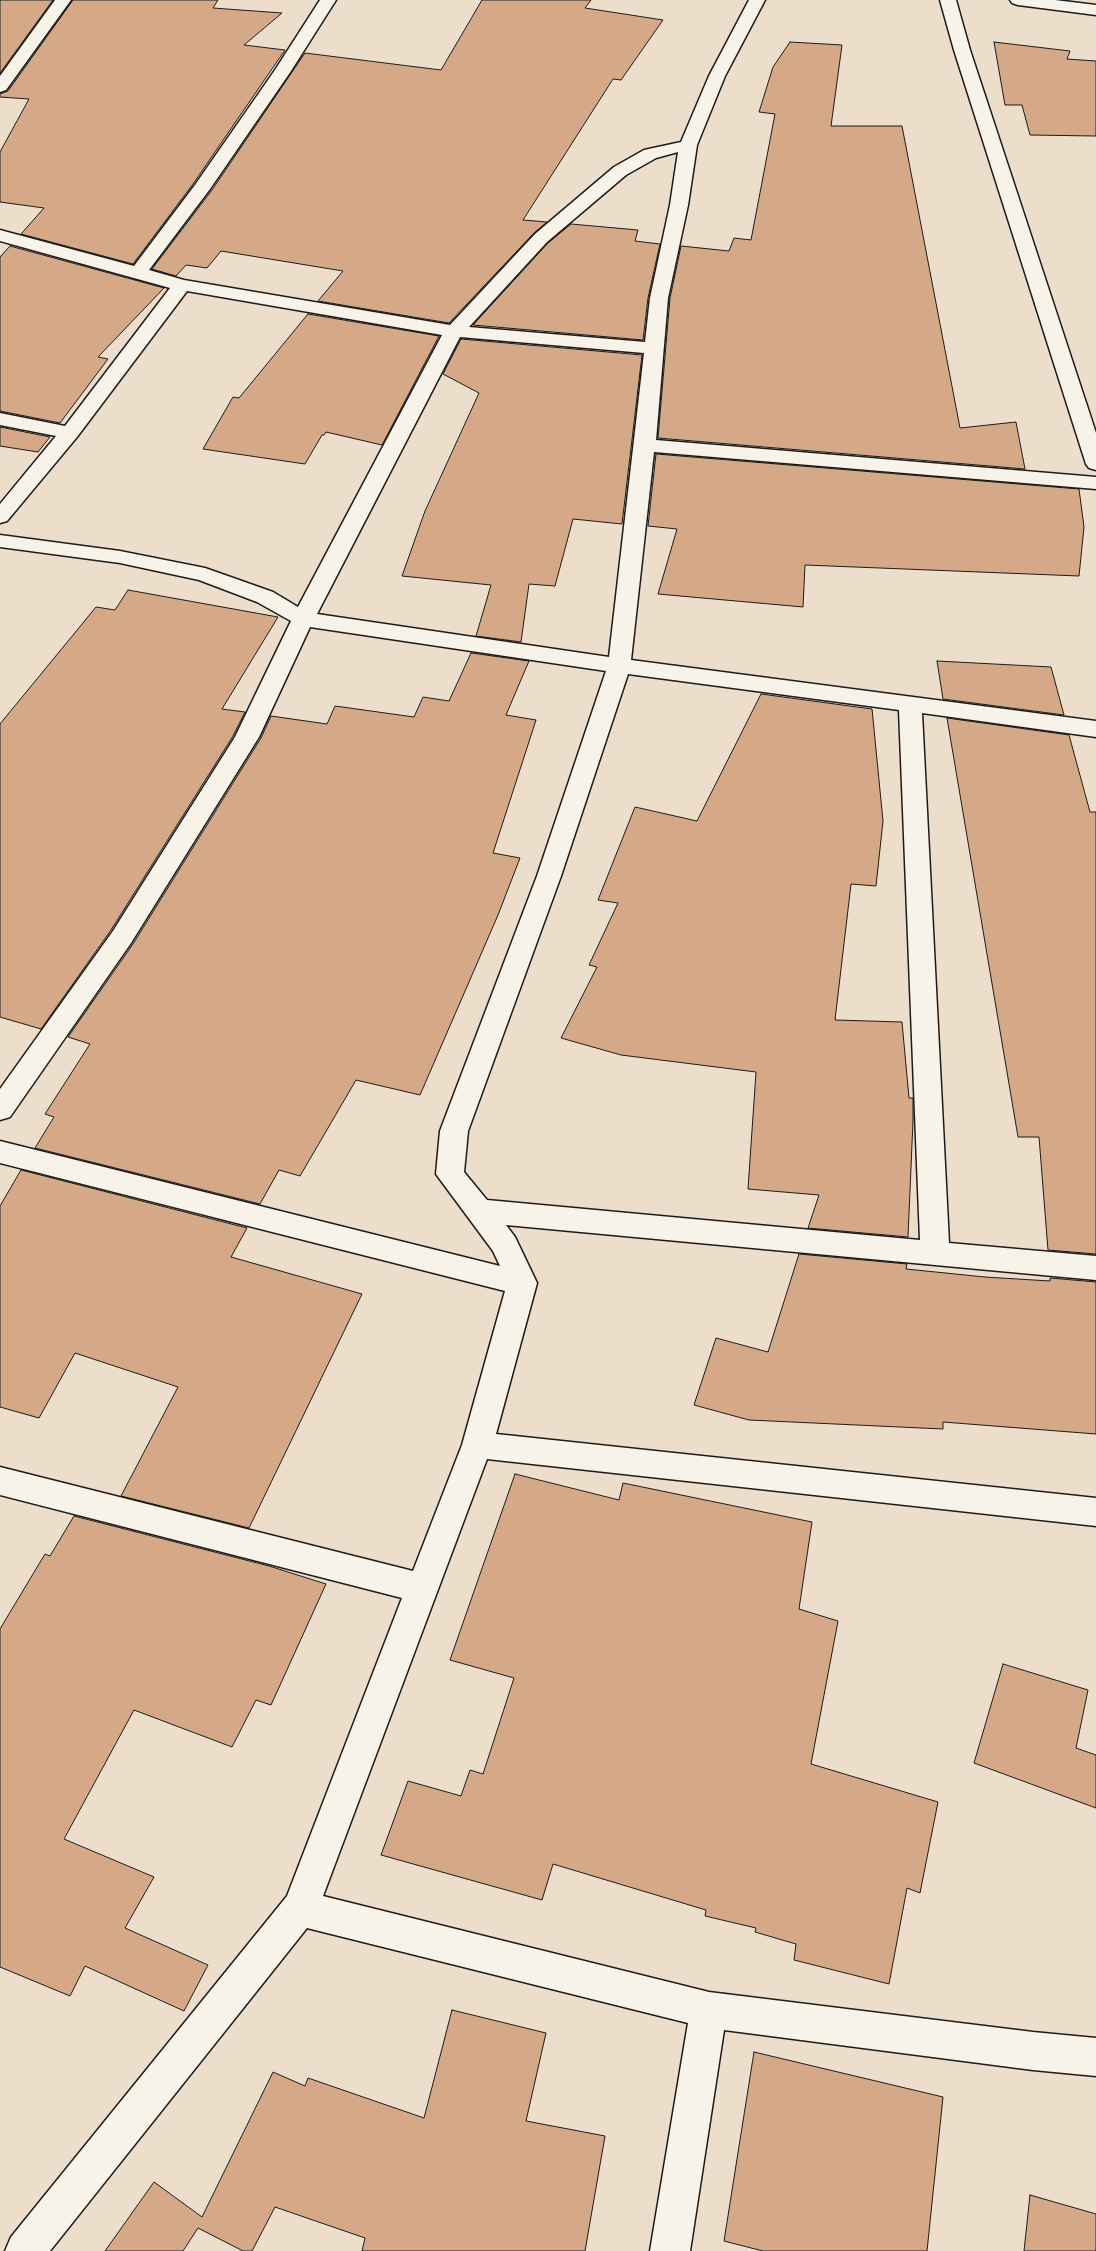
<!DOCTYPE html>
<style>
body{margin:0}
canvas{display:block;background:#edddcb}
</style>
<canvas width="1096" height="2251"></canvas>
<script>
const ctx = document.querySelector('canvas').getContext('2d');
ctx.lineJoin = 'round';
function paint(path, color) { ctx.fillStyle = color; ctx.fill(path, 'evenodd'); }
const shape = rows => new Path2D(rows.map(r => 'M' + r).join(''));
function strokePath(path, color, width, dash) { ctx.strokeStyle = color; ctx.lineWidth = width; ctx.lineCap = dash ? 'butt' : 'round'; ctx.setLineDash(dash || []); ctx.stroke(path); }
const building = shape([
 [0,0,53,0,0,73,0,0],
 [73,0,218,0,213,8,282,13,244,45,285,50,193,184,133,264,21,234,44,208,0,202,0,152,29,99,0,97,0,94,8,91,73,0],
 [482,0,591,0,585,8,663,20,621,80,613,79,523,220,547,222,534,233,449,323,318,301,343,271,221,251,207,268,186,265,176,276,152,269,212,190,305,53,441,70,482,0],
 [790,42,842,45,831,126,902,126,960,428,1016,422,1025,469,658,438,670,298,681,246,729,251,734,238,751,240,775,114,759,112,773,67,790,42],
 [994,42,1070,51,1067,59,1096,61,1096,136,1030,135,1022,105,1005,105,994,42],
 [571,224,638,230,635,241,660,244,648,298,643,340,473,325,548,243,571,224],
 [10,246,164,288,98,357,108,359,60,423,0,411,0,257,10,246],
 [308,314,439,336,382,445,326,432,324,435,322,435,305,464,203,449,233,397,239,398,308,314],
 [461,339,642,355,622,524,573,519,555,586,529,584,521,642,476,636,491,585,402,576,425,511,479,393,443,374,461,339],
 [0,427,50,437,38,452,0,446,0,427],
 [656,454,1079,489,1084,527,1079,576,805,565,803,607,658,594,677,529,648,526,656,454],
 [128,590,278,617,222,709,245,712,233,736,111,930,41,1029,0,1017,0,724,96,607,115,610,128,590],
 [471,653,529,661,506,715,536,720,493,853,520,858,498,915,420,1095,356,1080,300,1176,279,1170,260,1204,35,1148,54,1117,45,1114,90,1044,68,1037,133,944,261,738,271,716,327,724,335,706,414,717,423,697,449,701,471,653],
 [937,661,1051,667,1064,715,943,699,937,661],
 [761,694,872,709,883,821,876,886,851,884,835,1020,902,1022,909,1098,913,1098,913,1121,908,1237,808,1228,819,1195,748,1189,756,1072,621,1055,561,1038,597,967,589,965,618,903,598,900,635,807,697,821,761,694],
 [947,718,1069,735,1090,812,1096,812,1096,1254,1048,1250,1039,1137,1018,1137,947,718],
 [21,1170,247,1228,231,1257,362,1294,249,1528,121,1496,178,1387,75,1353,39,1418,0,1407,0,1206,21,1170],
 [799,1254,907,1264,906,1269,985,1277,1050,1281,1050,1278,1096,1282,1096,1434,943,1422,943,1429,749,1420,694,1405,716,1338,768,1352,799,1254],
 [515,1474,619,1500,623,1483,812,1522,799,1609,838,1621,811,1764,938,1802,920,1893,907,1888,889,1984,794,1960,796,1944,755,1932,756,1928,705,1916,706,1910,553,1864,542,1900,381,1855,408,1781,461,1796,470,1770,483,1774,514,1678,450,1660,515,1474],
 [74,1516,269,1566,326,1584,271,1705,256,1700,232,1747,134,1710,64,1839,154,1877,125,1928,208,1965,184,2011,85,1966,70,1996,0,1967,0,1629,45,1554,50,1556,74,1516],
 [1003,1664,1088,1690,1076,1748,1096,1755,1096,1808,974,1763,1003,1664],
 [452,2010,546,2033,526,2121,605,2136,585,2251,362,2251,365,2238,275,2207,252,2251,243,2251,198,2228,183,2251,105,2251,154,2182,202,2217,273,2072,305,2086,308,2078,424,2118,452,2010],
 [754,2052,943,2097,927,2251,763,2251,724,2241,754,2052],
 [1030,2195,1096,2214,1096,2251,1024,2251,1030,2195]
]);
const minor = shape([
 [55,0,71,0,6,90,0,92,0,76,55,0],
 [320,0,336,0,291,71,210,189,149,270,184,280,450,325,535,234,614,167,644,150,681,142,709,76,749,0,765,0,725,76,697,145,688,205,668,298,656,440,1096,477,1096,489,654,452,631,660,1096,721,1096,737,922,713,949,1243,1096,1256,1096,1280,506,1225,515,1237,537,1283,496,1434,1096,1498,1096,1526,487,1459,323,1896,709,1992,1033,2032,1096,2038,1096,2076,1033,2070,724,2030,690,2251,650,2251,688,2023,307,1928,50,2251,5,2251,11,2237,287,1896,402,1598,0,1495,0,1467,413,1571,462,1445,505,1291,0,1163,0,1141,500,1266,493,1251,436,1174,440,1131,537,876,606,671,310,627,259,737,131,943,10,1117,0,1120,0,1089,113,931,235,737,291,621,257,602,199,580,120,563,0,547,0,535,120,551,205,568,273,592,298,607,442,335,187,291,77,437,7,521,0,523,0,504,56,436,0,425,0,413,65,426,170,288,0,241,0,230,134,266,195,185,275,70,320,0],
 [678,152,670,205,650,298,645,342,469,327,547,242,626,175,656,158,678,152],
 [460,337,644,353,609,657,317,614,460,337],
 [628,674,899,710,920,1240,487,1200,464,1172,468,1131,561,876,628,674],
 [940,0,956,0,970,50,1096,433,1096,470,1089,468,1086,464,954,50,940,0],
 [1010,0,1055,0,1096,5,1096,15,1018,5,1012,3,1010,0]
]);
paint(building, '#d5a987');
strokePath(building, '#1c1c1c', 1);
strokePath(minor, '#1c1c1c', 3);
paint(minor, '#f7f3e8');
</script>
